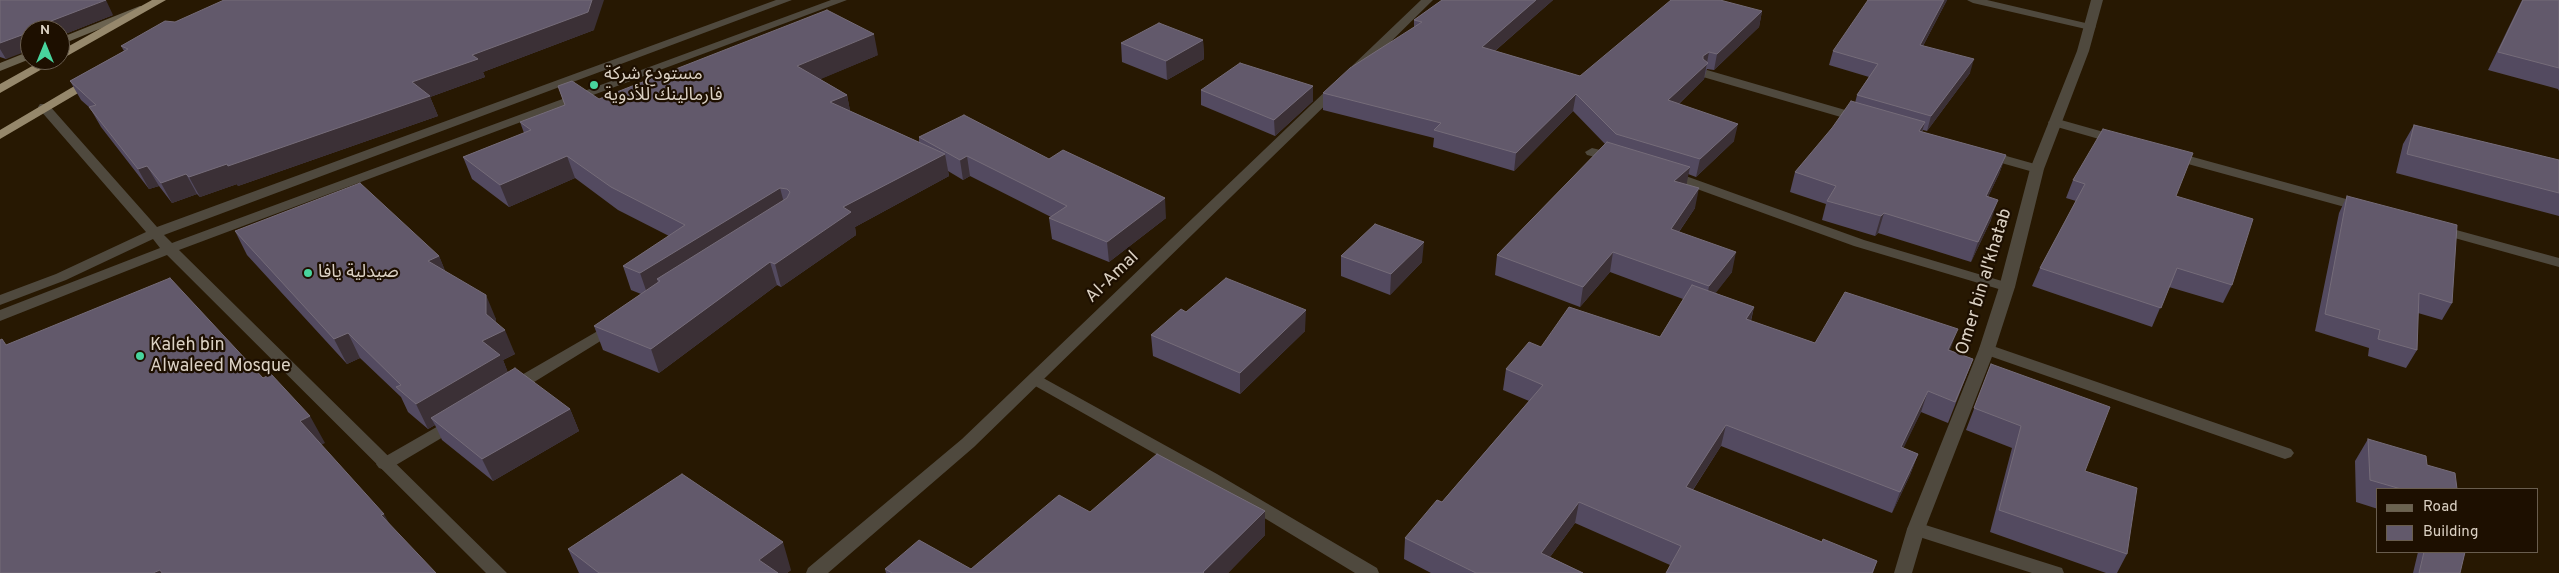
<!DOCTYPE html>
<meta charset="utf-8">
<style>
body{margin:0}
#map{position:relative;width:2559px;height:573px;overflow:hidden;background:#271802;font-family:Overpass,sans-serif}
canvas{display:block}
.legend{position:absolute;left:2376px;top:488px;width:162px;height:65px;box-sizing:border-box;background:#1d0f00;border:1px solid #695d4e;margin:0;padding:6px 9px;list-style:none;font-size:15px;color:#dbd1c3}
.legend li{display:flex;align-items:center;gap:10px;height:25px}
.legend b{width:25px;border:1px solid #695d4e}
.north{position:absolute;left:20px;top:20px;width:50px;height:50px;box-sizing:border-box;background:#1d0f00;border:1px solid #695d4e;border-radius:50%;rotate:0deg;font-size:14px;font-weight:700;line-height:20px;text-align:center;color:#dbd1c3}
.north::after{content:'';display:block;margin:auto;width:18px;height:22px;background:#48d49d;clip-path:polygon(50% 0,100% 100%,50% 72%,0 100%)}
</style>
<div id="map">
<canvas width="2559" height="573"></canvas>
<ul class="legend">
<li><b style="height:6px;background:#6b6350"></b>Road</li>
<li><b style="height:14px;background:#62596b"></b>Building</li>
</ul>
<div class="north">N</div>
</div>
<script>
const ctx = document.querySelector('canvas').getContext('2d');
ctx.lineJoin = 'round';
const shape = rows => new Path2D(rows.map(r => 'M' + r).join(''));
function paint(path, color) { ctx.fillStyle = color; ctx.fill(path, 'evenodd'); }
function strokePath(path, color, width, dash) { ctx.strokeStyle = color; ctx.lineWidth = width; ctx.lineCap = dash ? 'butt' : 'round'; ctx.setLineDash(dash || []); ctx.stroke(path); }
function drawText(font, color, halo, rows, align = 'center') {
  ctx.font = font + ' Overpass,"Noto Sans Arabic",sans-serif'; ctx.lineWidth = 4.5; ctx.setLineDash([]); ctx.textBaseline = 'middle'; ctx.strokeStyle = halo; ctx.fillStyle = color; for (const [text, x, y, turn = 0] of rows) {
    ctx.save(); ctx.translate(x, y); ctx.rotate((+turn || 0) * Math.PI / 180); ctx.textAlign = isNaN(turn) ? turn : align; if (halo) ctx.strokeText(text, 0, 0); ctx.fillText(text, 0, 0); ctx.restore();
  }
}
const lane = shape([
 [1967,0,1987,0,2094,25,2096,27,2090,30,1973,3,1967,0],
 [1707,70,1866,116,1868,119,1862,123,1858,122,1703,77,1701,74,1707,70],
 [2054,118,2125,138,2126,141,2120,145,2050,125,2048,122,2054,118],
 [1592,148,1621,155,1623,158,1616,162,1587,155,1585,152,1592,148],
 [1985,150,2042,166,2044,169,2037,173,1980,157,1978,154,1985,150],
 [2171,151,2368,205,2370,208,2363,212,2166,158,2164,155,2166,152,2171,151],
 [1669,170,1864,240,2012,284,2015,287,2012,290,2002,290,1854,246,1664,177,1662,174,1669,170],
 [2438,225,2559,258,2559,267,2433,232,2431,229,2433,226,2438,225],
 [615,321,623,326,620,329,518,392,512,393,506,392,504,388,506,384,615,321],
 [1987,344,2291,449,2294,453,2291,457,2285,459,2279,457,1981,353,1979,349,1981,345,1987,344],
 [1036,374,1217,474,1377,568,1379,573,1355,573,1205,482,1030,383,1028,379,1030,375,1036,374],
 [454,417,460,419,462,423,460,427,391,468,385,470,379,468,376,464,379,460,454,417],
 [1916,522,2062,568,2064,573,2032,573,1910,534,1907,529,1910,524,1916,522]
]);
const street = shape([
 [776,0,792,0,164,235,172,243,831,0,847,0,179,250,507,573,486,573,167,255,0,321,0,310,160,248,153,239,66,280,0,305,0,295,56,274,146,232,40,110,38,107,40,104,48,104,157,227,776,0],
 [1421,0,1433,0,1360,72,1352,72,1352,66,1421,0],
 [2091,0,2103,0,2089,51,2044,169,2015,287,1995,349,1925,529,1912,573,1894,573,1907,529,1979,349,1999,287,2030,169,2077,51,2091,0],
 [1338,82,1344,86,1342,89,974,447,828,573,806,573,808,568,962,439,1334,83,1338,82]
]);
const secondary = shape([
 [140,6,144,7,144,11,60,45,60,38,140,6],
 [30,51,30,59,0,71,0,63,30,51]
]);
const highway = shape([
 [152,0,166,0,60,60,60,51,152,0],
 [43,60,58,60,0,93,0,84,43,60],
 [93,75,99,79,97,82,0,139,0,130,93,75]
]);
const wall = shape([
 [0,0,113,15,60,36,60,30,6,59,0,57],
 [1442,0,1553,0,1495,51,1580,76,1762,11,1759,27,1714,70,1707,69,1704,79,1679,104,1734,141,1696,177,1688,174,1686,185,1695,208,1679,232,1732,272,1715,293,1754,307,1751,321,1815,343,1950,350,1973,359,1948,423,1921,412,1903,448,1918,454,1910,475,1892,513,1721,446,1693,490,1822,542,1877,561,1873,573,1666,573,1670,565,1575,523,1550,557,1583,573,1431,573,1404,559,1405,538,1442,502,1529,401,1503,390,1506,369,1541,347,1660,337,1683,299,1610,272,1580,307,1495,275,1497,255,1605,144,1573,111,1514,171,1433,147,1434,138,1323,110,1323,93,1414,27,1414,20],
 [1947,0,1923,46,1970,73,1927,131,1923,130,1922,132,2006,155,1999,174,1988,197,1991,220,1971,262,1878,233,1875,236,1822,220,1826,204,1790,192,1795,172,1855,103,1857,95,1869,77,1829,65,1833,51],
 [2522,0,2559,0,2559,91,2558,89,2488,70],
 [175,22,594,30,483,72,485,77,430,97,438,116,238,186,237,184,200,197,197,194,172,203,159,186,149,189,101,127,90,108,81,100,70,81,124,51,121,46],
 [1203,40,1204,59,1167,80,1122,62,1121,43],
 [878,55,820,79,847,95,850,111,919,142,919,137,1166,218,1109,262,1052,239,1049,218,1051,217,970,176,963,180,948,171,949,176,855,227,856,235,781,287,777,285,659,373,603,350,594,326,641,294,631,290,623,266,669,236,618,210,575,178,509,207,472,179,463,157,524,133,520,122,565,105,558,86,599,99],
 [1313,86,1313,101,1275,136,1201,105,1201,90],
 [2414,125,2559,160,2559,216,2396,173,2403,144],
 [2073,180,2176,196,2232,285,2223,303,2169,287,2152,327,2032,286,2040,268,2076,201,2066,198],
 [2347,196,2452,303,2442,320,2418,313,2417,350,2406,368,2368,356,2369,348,2315,331,2339,213],
 [235,231,439,256,445,271,496,319,496,323,515,354,503,360,508,373,570,409,579,431,493,481,442,440,435,425,428,429,408,412,401,397,360,358,347,364,247,255],
 [1341,256,1422,262,1390,295,1341,276],
 [1186,312,1305,331,1240,394,1153,356,1151,335],
 [1991,364,2085,471,2127,554,2117,573,2106,573,1990,532,2012,448,1966,430],
 [2368,439,2427,465,2457,489,2378,489,2378,509,2356,502,2355,461],
 [1265,511,1265,535,1228,573,886,573,885,569,971,569,1090,512],
 [568,549,791,570,787,573,579,573],
 [2418,552,2465,552,2460,573,2413,573]
]);
const shadedWall = shape([
 [106,0,113,15,60,36,60,30,37,30,51,21],
 [592,0,604,0,594,30,483,72,485,77,430,97,438,116,238,186,228,166],
 [1536,0,1553,0,1481,63,1482,47],
 [1944,0,1947,0,1916,59,1920,45],
 [1762,11,1759,27,1714,70,1717,54],
 [30,32,30,50,6,59,0,49,0,43],
 [874,34,878,55,802,87,797,66],
 [1203,40,1204,59,1167,80,1166,61],
 [1709,52,1704,79,1665,117,1668,100,1703,56],
 [1974,59,1970,73,1927,131,1931,116],
 [1313,86,1313,101,1275,136,1274,120],
 [1576,94,1573,111,1514,171,1516,153],
 [847,95,851,116,830,102],
 [1925,122,1919,141,1919,131],
 [1738,124,1734,141,1696,177,1700,159],
 [945,154,949,176,855,227,856,235,781,287,775,264,843,207],
 [2006,155,1999,174,1979,216,1986,196],
 [567,156,575,178,509,207,500,185],
 [967,156,970,176,963,180,960,160],
 [227,164,237,184,200,197,189,177],
 [147,166,159,186,149,189,138,169],
 [1690,167,1686,187,1674,181],
 [186,174,197,194,172,203,161,183],
 [780,188,786,210,657,279,660,289,648,296,640,273],
 [1699,188,1695,208,1667,249,1671,229],
 [1165,198,1166,218,1109,262,1107,242],
 [1998,200,1991,220,1971,262,1978,242],
 [1884,213,1878,233,1875,236,1881,216],
 [1424,242,1422,262,1390,295,1391,274],
 [1613,252,1610,272,1580,307,1583,287],
 [1736,252,1732,272,1705,307,1709,286],
 [439,256,449,280,428,261],
 [770,262,777,285,659,373,651,349],
 [486,295,496,319,496,334,505,330,515,354,503,360,511,380,431,418,435,425,428,429,416,404,482,341,486,314],
 [1754,307,1749,327,1746,319],
 [1306,310,1305,331,1240,394,1240,373],
 [1958,329,1950,350,1941,370,1948,350],
 [348,333,360,358,347,364,334,339],
 [1928,391,1921,412,1894,468,1901,447],
 [570,409,579,431,493,481,482,459],
 [310,416,325,443,315,448,300,421],
 [1726,425,1721,446,1681,508,1686,487],
 [1918,454,1910,475,1892,513,1900,492],
 [1579,502,1575,523,1538,573,1541,553],
 [1265,511,1265,535,1228,573,1203,573],
 [384,514,399,541,381,515],
 [783,542,791,570,787,573,763,573,759,560],
 [160,570,162,573,153,573]
]);
const building = shape([
 [0,0,106,0,51,21,50,25,37,30,30,30,30,32,0,43,0,0],
 [224,0,592,0,588,12,472,55,478,59,412,82,430,96,228,166,227,164,189,177,186,174,161,183,147,166,138,169,89,107,96,105,70,81,128,49,121,46,165,21,175,22,224,0],
 [1442,0,1536,0,1482,47,1580,76,1671,0,1720,0,1762,11,1717,54,1709,52,1703,56,1703,59,1708,63,1668,100,1738,124,1700,159,1616,134,1576,94,1516,153,1434,130,1441,123,1323,93,1350,68,1422,22,1414,20,1442,0],
 [1868,0,1944,0,1920,45,1974,59,1931,116,1857,95,1878,64,1833,51,1868,0],
 [2523,0,2559,0,2559,68,2498,52,2523,0],
 [827,10,874,34,797,66,847,95,830,102,945,154,843,207,851,212,775,264,770,262,651,349,594,326,660,281,657,279,787,198,790,192,787,189,780,188,640,273,623,266,685,225,611,187,567,156,500,185,463,157,531,130,520,122,565,105,558,86,572,81,599,99,827,10],
 [1159,23,1203,40,1166,61,1121,43,1159,23],
 [1240,63,1313,86,1274,120,1201,90,1240,63],
 [1851,101,1925,122,1919,131,2006,155,1986,196,1998,200,1978,242,1884,213,1881,216,1827,201,1836,186,1795,172,1832,128,1851,101],
 [964,115,1049,159,1063,150,1165,198,1107,242,1049,218,1067,206,967,156,960,160,919,137,964,115],
 [2414,125,2559,160,2559,193,2407,154,2414,125],
 [2103,129,2193,153,2176,196,2253,219,2232,285,2177,268,2161,308,2040,268,2085,184,2073,180,2103,129],
 [1607,142,1690,167,1674,181,1699,188,1671,229,1736,252,1709,286,1613,252,1583,287,1497,255,1607,142],
 [360,183,439,256,428,261,486,295,486,314,505,330,482,341,500,355,416,404,396,387,401,385,348,333,334,339,235,231,360,183],
 [2347,196,2457,225,2452,303,2419,293,2417,350,2378,339,2380,330,2325,314,2347,196],
 [1375,224,1424,242,1391,274,1341,256,1375,224],
 [170,278,263,378,271,374,310,416,300,421,384,514,381,515,436,573,162,573,160,570,153,573,0,573,0,340,2,339,6,345,170,278],
 [1226,278,1306,310,1240,373,1151,335,1181,309,1186,312,1226,278],
 [1692,285,1754,307,1746,319,1815,343,1845,292,1958,329,1948,350,1973,359,1955,402,1928,391,1901,447,1918,454,1900,492,1726,425,1686,487,1822,542,1823,539,1877,561,1872,573,1666,573,1681,546,1579,502,1541,553,1583,573,1476,573,1405,538,1437,500,1442,502,1543,385,1506,369,1529,342,1541,347,1569,307,1660,337,1692,285],
 [1991,364,2110,407,2085,471,2137,488,2127,554,1999,510,2021,426,1974,408,1991,364],
 [515,368,570,409,482,459,431,418,515,368],
 [2368,439,2426,456,2427,465,2455,473,2457,489,2401,489,2370,480,2368,439],
 [1157,454,1265,511,1203,572,1204,573,892,573,885,569,919,540,971,569,1059,495,1090,512,1157,454],
 [682,474,783,542,759,560,778,573,599,573,568,549,682,474],
 [2424,552,2465,552,2460,573,2419,573,2424,552]
]);
const markers = [
 [594,85,5,"#48d49d"],
 [308,273,5,"#48d49d"],
 [140,356,5,"#48d49d"]
];
const poiNames = [
 ["مستودع شركة",604,75],
 ["فارمالينك للأدوية",604,96],
 ["صيدلية يافا",318,273],
 ["Kaleh bin",150,346],
 ["Alwaleed Mosque",150,367]
];
const streetNames = [
 ["Al-Amal",1113,278,-44],
 ["Omer bin al'khatab",1985,282,-73]
];
paint(lane, '#4f493e');
paint(street, '#4f493e');
paint(secondary, '#6b6350');
paint(highway, '#96886c');
paint(wall, '#534a60');
paint(shadedWall, '#3b3036');
paint(building, '#62596b');
strokePath(building, '#756c79', 1);
for (const [x, y, r, color] of markers) { const dot = new Path2D(); dot.arc(x, y, r, 0, 2 * Math.PI); ctx.fillStyle = color; ctx.fill(dot); strokePath(dot, '#1d0f00', 2); }
drawText('18px', '#dbd1c3', '#1d0f00', poiNames, 'left');
drawText('18px', '#dbd1c3', '#1d0f00', streetNames);
</script>
